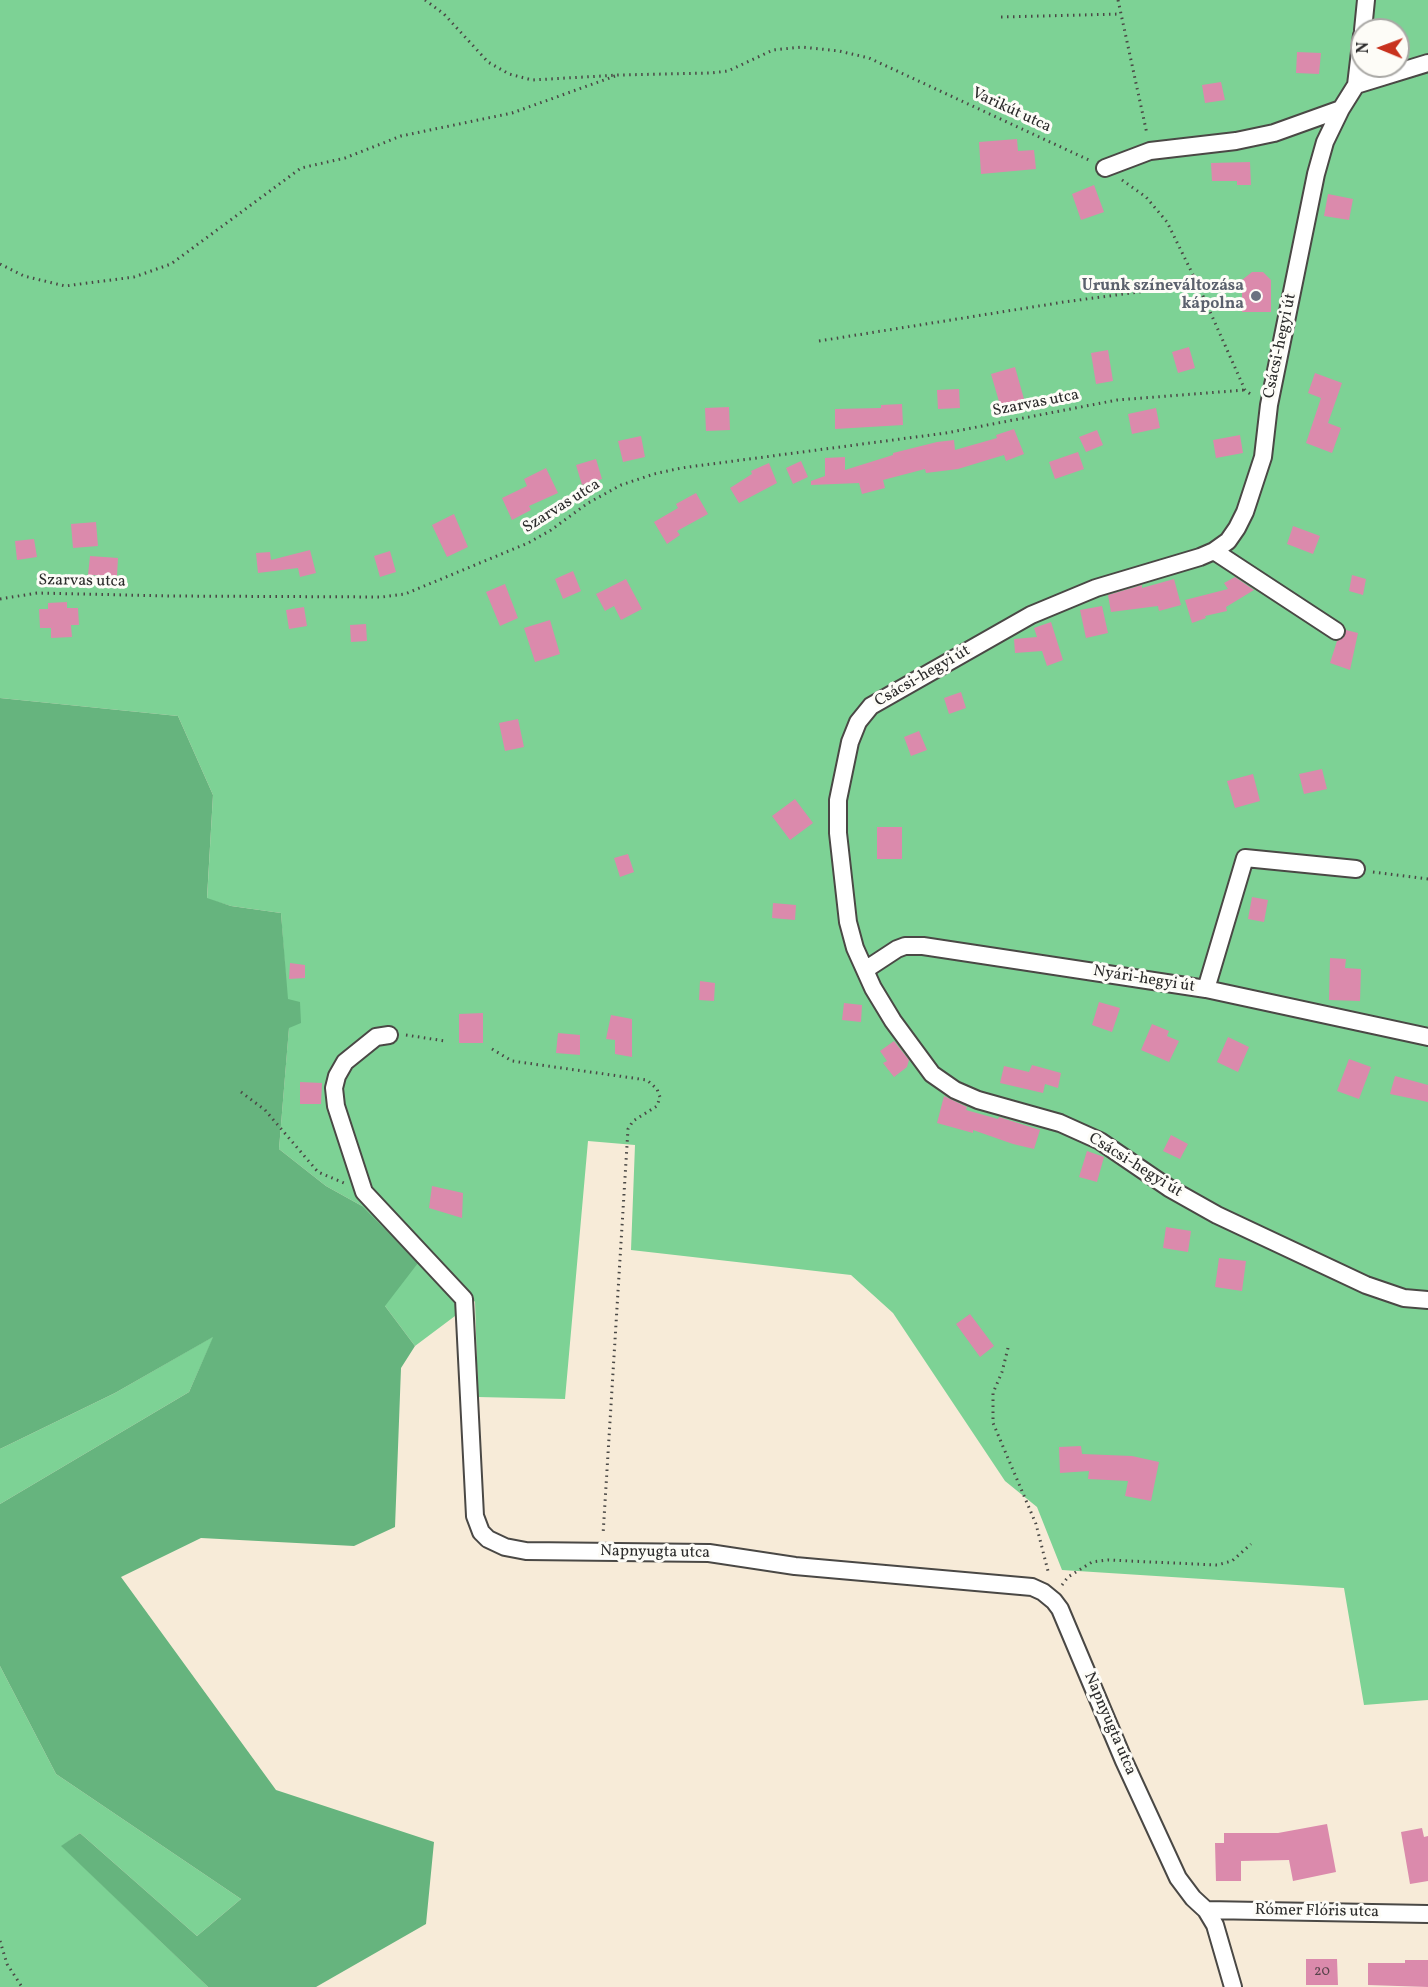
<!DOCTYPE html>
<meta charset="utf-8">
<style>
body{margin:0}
#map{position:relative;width:1428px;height:1987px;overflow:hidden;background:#f7ebd8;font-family:Vollkorn,serif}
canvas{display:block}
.north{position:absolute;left:1350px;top:18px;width:60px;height:60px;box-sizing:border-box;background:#fdfcf7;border:2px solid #a9a8a5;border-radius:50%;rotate:271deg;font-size:16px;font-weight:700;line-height:24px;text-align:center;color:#2b2b2b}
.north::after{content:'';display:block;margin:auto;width:21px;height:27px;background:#c8321e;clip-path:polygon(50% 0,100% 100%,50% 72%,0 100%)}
</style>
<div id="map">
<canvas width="1428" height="1987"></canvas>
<div class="north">N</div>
</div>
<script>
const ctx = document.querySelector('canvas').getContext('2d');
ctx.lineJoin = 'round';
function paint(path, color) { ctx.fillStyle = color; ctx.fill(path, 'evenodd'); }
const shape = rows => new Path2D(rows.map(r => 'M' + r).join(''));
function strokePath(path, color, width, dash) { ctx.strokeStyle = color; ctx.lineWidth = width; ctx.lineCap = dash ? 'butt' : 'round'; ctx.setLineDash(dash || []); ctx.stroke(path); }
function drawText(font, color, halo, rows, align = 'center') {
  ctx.font = font + ' Vollkorn,serif'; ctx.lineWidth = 6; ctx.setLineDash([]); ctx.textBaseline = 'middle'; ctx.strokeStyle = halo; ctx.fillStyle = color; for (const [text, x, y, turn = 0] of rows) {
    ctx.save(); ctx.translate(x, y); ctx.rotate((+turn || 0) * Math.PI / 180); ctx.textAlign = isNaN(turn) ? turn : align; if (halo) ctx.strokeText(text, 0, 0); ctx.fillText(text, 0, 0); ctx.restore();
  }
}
const green = shape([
 [0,0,1428,0,1428,1700,1364,1705,1344,1588,1062,1570,1037,1507,1005,1481,893,1313,851,1275,631,1250,635,1145,588,1141,565,1399,478,1397,475,1301,415,1346,385,1306,362,1206,326,1186,279,1149,289,1027,281,913,231,906,207,899,213,795,178,716,0,698],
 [1362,30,1398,30,1398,66,1362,66],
 [214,1336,189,1392,0,1504,0,1449,115,1393],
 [0,1666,56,1774,241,1899,197,1936,80,1833,62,1846,208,1987,0,1987]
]);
const forest = shape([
 [0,698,178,716,213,795,207,898,231,906,281,913,288,999,300,1002,301,1023,289,1028,279,1149,326,1186,362,1206,418,1263,385,1306,415,1346,401,1368,395,1527,354,1546,201,1538,121,1577,276,1790,434,1842,426,1924,316,1987,208,1987,61,1846,80,1833,197,1936,241,1899,56,1774,0,1666,0,1504,189,1392,213,1337,115,1393,0,1449]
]);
const building = shape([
 [1297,52,1321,53,1319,74,1296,73],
 [1221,82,1225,100,1205,103,1202,85],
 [1017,139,1018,151,1034,150,1036,169,981,174,979,142],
 [1250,162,1251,185,1237,185,1237,181,1212,181,1211,163],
 [1094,185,1104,212,1081,220,1072,194],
 [1328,194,1353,199,1349,220,1324,216],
 [1252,272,1263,272,1271,280,1271,312,1242,312,1242,280],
 [1189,347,1195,368,1178,373,1172,352],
 [1108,350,1113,381,1096,384,1091,353],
 [1015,367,1024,399,1000,405,991,374],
 [1315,373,1342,383,1328,423,1341,428,1332,453,1306,443,1321,398,1308,393],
 [959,389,960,408,938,409,937,390],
 [902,404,903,425,835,429,835,409,881,408,881,405],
 [729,407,730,430,706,431,705,408],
 [1156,408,1160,428,1132,434,1128,414],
 [1014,429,1024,454,1006,461,1004,455,958,469,926,473,925,469,883,480,885,488,862,494,859,483,811,485,811,481,825,476,825,458,845,457,845,470,893,455,893,453,937,442,954,440,955,450,997,438,996,435],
 [1097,430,1103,445,1086,452,1079,437],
 [1240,435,1243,453,1216,458,1213,440],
 [641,436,645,457,623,462,618,441],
 [1078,452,1084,469,1055,479,1049,462],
 [596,459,602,479,582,485,576,465],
 [801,461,808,477,793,484,786,468],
 [769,463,777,483,739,503,730,488,752,474,751,471],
 [546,468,558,493,529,506,531,510,512,520,502,498,527,486,524,479],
 [696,493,708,514,677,531,680,535,667,544,654,522,678,508,676,504],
 [454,514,468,547,447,557,432,525],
 [96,522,98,546,73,548,71,524],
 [1293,526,1320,536,1313,554,1287,544],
 [34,539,37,557,17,560,15,541],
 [310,550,316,573,300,577,298,568,258,573,256,553,270,552,271,560],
 [390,551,396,572,380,577,374,556],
 [90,556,118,558,117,576,88,575],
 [573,571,581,591,563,599,555,579],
 [1352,575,1366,579,1363,595,1349,591],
 [1235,577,1254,590,1226,607,1227,611,1205,616,1206,618,1192,623,1185,600,1228,589,1224,583],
 [626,579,642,609,621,620,614,606,605,611,596,594],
 [1174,579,1181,605,1159,611,1158,606,1111,612,1108,595,1142,585,1142,588],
 [505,584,518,618,500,626,486,592],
 [67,602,67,608,78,608,79,625,71,625,72,637,51,638,51,628,40,628,39,609,48,609,48,603],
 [1102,606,1108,633,1086,638,1080,610],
 [304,607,307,626,289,629,286,610],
 [550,620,560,654,535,662,524,628],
 [1051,622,1063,660,1047,666,1042,651,1015,653,1014,639,1037,637,1034,628],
 [366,624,367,641,351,642,350,625],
 [1346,630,1358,633,1350,670,1330,663,1337,641,1344,637],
 [961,692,966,708,949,714,944,698],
 [518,719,524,747,505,751,499,723],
 [919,731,927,750,911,756,904,737],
 [1322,769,1327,789,1304,794,1299,774],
 [1253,774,1260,801,1235,808,1227,781],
 [795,799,813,823,790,840,772,816],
 [877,827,902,827,902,859,877,859],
 [628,854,634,872,620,877,614,858],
 [1252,897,1268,900,1264,922,1248,919],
 [773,903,796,905,795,920,772,918],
 [1330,958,1346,959,1345,968,1361,969,1360,1001,1329,1000],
 [290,963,305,965,305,978,289,979],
 [700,981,715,983,714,1001,699,1000],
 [1099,1002,1120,1008,1112,1032,1092,1025],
 [844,1003,862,1005,861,1022,842,1020],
 [483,1013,483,1043,459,1043,459,1014],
 [611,1015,632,1019,632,1057,615,1054,615,1040,606,1039],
 [1152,1024,1169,1031,1167,1036,1179,1041,1169,1062,1141,1050],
 [558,1033,580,1035,580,1055,556,1053],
 [1228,1037,1249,1047,1238,1072,1217,1062],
 [894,1041,909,1060,907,1067,894,1077,883,1063,887,1061,880,1051],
 [1349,1059,1371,1067,1359,1099,1337,1091],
 [1032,1065,1061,1073,1058,1088,1045,1084,1043,1093,1000,1083,1004,1066,1029,1072],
 [1395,1076,1428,1085,1428,1102,1390,1094],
 [300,1082,322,1083,321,1104,300,1104],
 [944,1096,967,1107,966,1110,998,1119,999,1117,1040,1130,1034,1149,1013,1144,973,1130,973,1133,937,1123],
 [1171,1135,1188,1144,1180,1159,1163,1151],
 [1087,1151,1104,1157,1097,1182,1079,1177],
 [432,1186,463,1193,462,1218,429,1208],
 [1166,1227,1191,1231,1188,1252,1163,1248],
 [1219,1258,1246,1261,1242,1291,1215,1287],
 [970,1314,994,1346,980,1357,956,1324],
 [1081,1446,1082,1454,1132,1456,1159,1462,1151,1501,1125,1496,1128,1481,1088,1479,1089,1471,1060,1473,1059,1447],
 [1327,1824,1336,1872,1293,1881,1289,1860,1241,1861,1241,1881,1216,1881,1215,1843,1224,1843,1224,1833,1278,1833],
 [1422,1828,1424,1837,1428,1836,1428,1881,1410,1884,1401,1832],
 [1306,1959,1337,1959,1338,1985,1306,1985],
 [1405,1960,1428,1960,1428,1987,1368,1985,1368,1963,1405,1963]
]);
const path = shape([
 [425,0,444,14,488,62,509,74,532,80,619,75,711,73,728,71,773,50,802,47,839,51,869,58,1091,161],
 [1118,0,1147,134],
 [1001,17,1121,14],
 [1122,180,1146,197,1167,222,1199,287,1245,390,1253,396],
 [0,264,24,276,65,286,134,277,171,264,301,168,345,158,401,136,512,113,615,76],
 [819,341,1064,302,1146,291,1199,287],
 [0,599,37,593,170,596,382,597,405,594,528,543,551,530,588,503,621,485,654,474,681,468,946,433,1117,400,1245,390],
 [1373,872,1428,879],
 [406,1035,445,1041],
 [492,1049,512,1061,647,1080,657,1089,660,1097,657,1106,633,1121,628,1129,603,1535],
 [241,1092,265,1110,318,1172,344,1183],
 [1008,1348,1002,1372,993,1393,993,1423,1036,1524,1049,1575],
 [1062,1585,1068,1577,1092,1562,1108,1560,1217,1565,1232,1561,1251,1544],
 [0,1941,7,1964,22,1987]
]);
const minor = shape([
 [1363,30,1366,0],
 [1362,35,1356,85,1341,109,1325,142,1316,174,1269,405,1263,457,1245,512,1237,528,1228,541,1214,551,1200,557,1096,588,1031,615,871,706,858,722,850,742,838,800,838,833,848,922,855,948,873,988,893,1021,932,1074,955,1090,978,1100,1060,1123,1100,1141,1169,1188,1217,1215,1366,1285,1404,1298,1428,1300],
 [1356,85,1428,63],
 [1105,168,1150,151,1236,141,1274,133,1341,109],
 [1214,551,1336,631],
 [865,970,897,949,905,946,923,946,1206,989,1428,1037],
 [1206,989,1245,858,1356,869],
 [389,1035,376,1037,345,1062,337,1076,334,1088,336,1106,364,1192,464,1299,475,1516,481,1532,488,1539,505,1547,526,1551,709,1553,795,1566,1032,1587,1043,1592,1054,1601,1060,1609,1124,1761,1178,1878,1193,1898,1206,1910,1215,1925,1233,1987],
 [1206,1910,1428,1914]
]);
const markers = [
 [1256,296,6,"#6b7280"]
];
const numberNames = [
 ["20",1322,1972]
];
const streetNames = [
 ["Varikút utca",1011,111,25],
 ["Csácsi-hegyi út",1281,346,-78],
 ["Szarvas utca",1036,404,-11],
 ["Szarvas utca",562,507,-32],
 ["Szarvas utca",82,582,1],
 ["Csácsi-hegyi út",923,677,-30],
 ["Nyári-hegyi út",1144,980,9],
 ["Csácsi-hegyi út",1135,1166,32],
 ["Napnyugta utca",655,1553,1],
 ["Napnyugta utca",1109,1724,67],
 ["Rómer Flóris utca",1317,1912,1]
];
const worshipNames = [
 ["Urunk színeváltozása",1244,287],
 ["kápolna",1244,305]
];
paint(green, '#7dd295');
paint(forest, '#66b47e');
paint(building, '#db8aac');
strokePath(minor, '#4a4845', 20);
strokePath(path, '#4a4845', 3, [1.5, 4.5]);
strokePath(minor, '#fff', 16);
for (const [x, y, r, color] of markers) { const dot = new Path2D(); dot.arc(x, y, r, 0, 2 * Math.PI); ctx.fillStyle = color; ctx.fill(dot); strokePath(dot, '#fdfcf7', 2); }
drawText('14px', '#57434b', null, numberNames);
drawText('16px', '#2b2b2b', '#fdfcf7', streetNames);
drawText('bold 16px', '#5b616d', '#fdfcf7', worshipNames, 'right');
</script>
